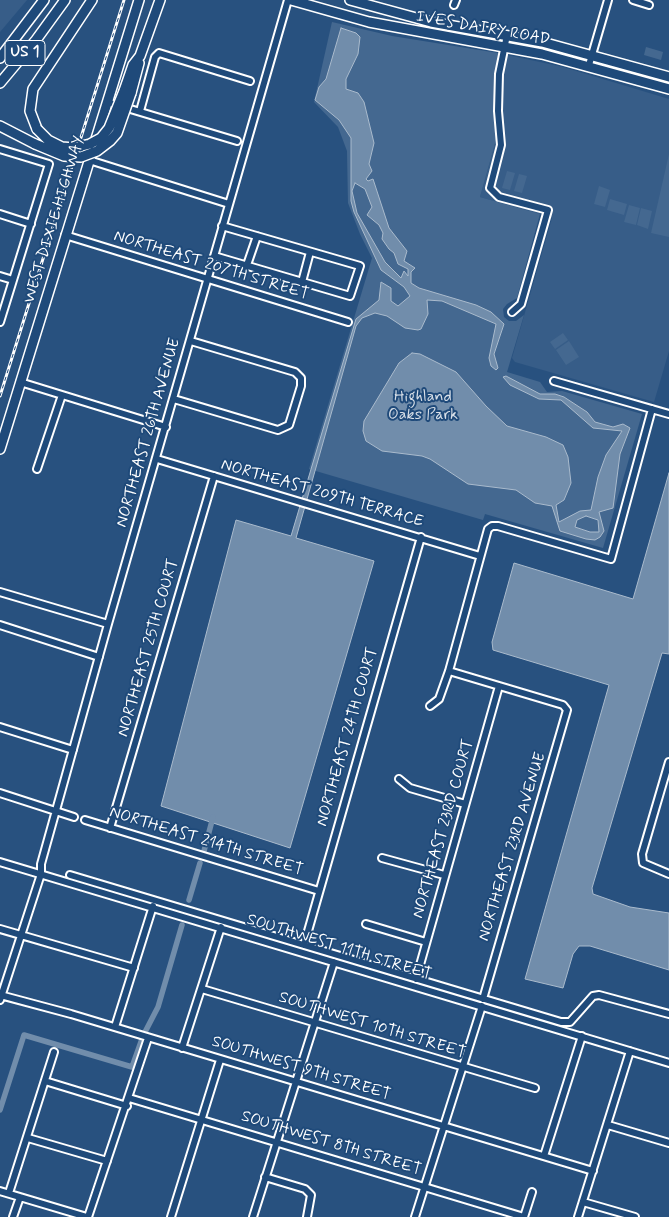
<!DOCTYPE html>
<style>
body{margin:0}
canvas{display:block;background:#28517f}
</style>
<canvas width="669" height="1217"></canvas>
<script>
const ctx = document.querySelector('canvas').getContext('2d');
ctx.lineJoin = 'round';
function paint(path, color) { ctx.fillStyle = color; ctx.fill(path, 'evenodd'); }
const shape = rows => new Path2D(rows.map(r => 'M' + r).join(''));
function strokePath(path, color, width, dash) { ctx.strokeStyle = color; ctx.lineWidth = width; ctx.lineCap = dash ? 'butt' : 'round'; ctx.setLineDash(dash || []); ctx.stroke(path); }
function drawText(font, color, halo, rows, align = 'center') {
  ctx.font = font + ' Mynerve,sans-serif'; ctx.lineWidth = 4; ctx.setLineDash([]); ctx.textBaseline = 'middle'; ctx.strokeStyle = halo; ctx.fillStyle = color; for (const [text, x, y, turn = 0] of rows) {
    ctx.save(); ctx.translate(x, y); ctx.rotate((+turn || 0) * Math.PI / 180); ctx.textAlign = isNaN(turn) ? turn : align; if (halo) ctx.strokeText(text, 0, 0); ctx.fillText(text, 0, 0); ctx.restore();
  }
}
const built = shape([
 [0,0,27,0,0,32],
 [498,53,563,67,669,99,669,351,654,402,515,362,512,358,552,218,480,197,498,133,494,107]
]);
const green = shape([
 [332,22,392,36,498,53,494,107,498,133,480,197,540,214,517,298,507,304,503,309,504,317,509,321,516,321,524,315,507,372,540,382,547,392,562,391,642,414,603,548,485,514,483,520,309,469,372,258,360,234,348,203,347,151,338,127,314,102],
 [646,47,663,52,661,60,644,55],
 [669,154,669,237,651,233],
 [507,171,515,173,510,190,502,188],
 [519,174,527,176,522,193,514,191],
 [599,186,610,190,605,207,594,204],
 [610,199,627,204,624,215,607,210],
 [629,205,640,208,636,225,624,222],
 [641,208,652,211,648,229,637,225],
 [563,333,568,340,555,349,550,342],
 [569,341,579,357,566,365,556,350]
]);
const water = shape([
 [341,28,356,33,360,37,358,54,346,79,346,89,358,93,364,102,374,143,369,164,372,171,366,179,368,181,373,179,389,228,407,251,404,261,415,268,411,272,411,283,419,288,476,305,491,312,504,324,494,354,498,368,496,370,491,366,489,358,496,324,442,301,427,300,428,314,421,329,418,330,405,328,387,316,375,313,362,318,356,326,296,538,374,561,290,848,161,806,236,520,291,536,356,319,379,300,381,282,391,288,391,301,398,306,410,296,404,287,381,270,354,212,351,201,351,138,339,120,315,100,319,87,326,79,341,28],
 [355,183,365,189,372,207,367,215,379,225,383,233,382,239,389,249,394,253,398,264,408,269,408,276,404,271,401,278,385,262,357,213,352,191,355,183],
 [412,353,420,354,456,372,486,406,507,426,546,437,563,445,568,457,571,483,564,500,556,505,559,522,580,511,591,510,598,477,606,455,622,431,593,428,561,400,539,399,510,385,503,377,506,376,540,394,555,394,564,397,587,412,595,422,613,427,623,424,630,428,620,454,613,508,599,512,604,531,600,537,595,540,586,539,560,531,552,506,535,503,516,490,468,484,430,459,422,456,382,451,366,441,363,431,364,421,399,363,412,353],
 [586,516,598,520,599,532,590,532,575,527,577,520,586,516],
 [669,473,669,654,662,653,592,888,593,894,630,907,669,913,669,970,590,946,579,946,573,954,563,988,525,979,609,685,493,650,492,642,514,563,633,599,669,473]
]);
const canal = shape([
 [204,851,213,817],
 [189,900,200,863],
 [144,1034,158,1007,182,925],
 [0,1110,24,1035,132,1067,142,1039]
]);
const minor = shape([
 [633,0,649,5],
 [454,5,456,0],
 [507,35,499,74,498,111,501,145,490,188,499,197,548,210,521,304,512,312],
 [589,65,608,0],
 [107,102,237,141],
 [140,111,155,57,159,53,250,81],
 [0,149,49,164,0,322],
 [89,160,229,204],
 [0,214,31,224],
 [65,235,348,322],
 [214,256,350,296,360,266,222,226],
 [247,265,257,236],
 [0,276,13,280],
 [302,282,310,252],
 [554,381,669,414],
 [20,382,166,427],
 [174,399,278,430,289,425,301,386,301,378,295,372,191,341],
 [157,459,480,556],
 [37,469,62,395],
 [0,592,108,624],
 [0,625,99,657],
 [449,671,563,705,567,710,483,999],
 [430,706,439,699,449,671,488,529,492,526,498,526,611,559,652,409],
 [0,727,73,750],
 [669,762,642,854,643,863,669,874],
 [399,779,410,788,465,804],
 [0,793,74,817],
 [85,820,319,891],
 [110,828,214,476],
 [382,858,444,875],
 [0,862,669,1063],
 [70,875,561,1022,570,1022,593,996,599,995,669,1014],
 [366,924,426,942],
 [0,929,134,968],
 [304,945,421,537],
 [416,979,499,686],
 [202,989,535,1088],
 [0,995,71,1014,593,1171],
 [0,1000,41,874,41,864,108,624,288,0],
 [115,1027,153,906],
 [182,1048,221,927],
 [45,1081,127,1106],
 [129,1098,524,1217],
 [608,1125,669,1143],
 [28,1138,107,1161],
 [544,1156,582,1036],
 [265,1177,305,1189,311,1195,307,1217],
 [0,1191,87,1217],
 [9,1193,54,1052],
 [583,1202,635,1217],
 [13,1217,20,1197],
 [88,1217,148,1038],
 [171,1217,220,1060],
 [253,1217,334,962],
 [415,1217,482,1006],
 [524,1217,532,1192],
 [578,1217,630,1051]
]);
const major = shape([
 [291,0,369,22,542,54,669,89],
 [350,0,431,22,542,42,669,77],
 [0,58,44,0],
 [0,83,36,40,65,0],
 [124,91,133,65,140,56,160,0],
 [131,93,139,63],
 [0,126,35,144],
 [37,129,30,111,33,89,92,0],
 [0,449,139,0]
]);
const rail = shape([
 [0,396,124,0]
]);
const majorBridge = shape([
 [37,129,48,140,62,147,74,148,90,144,101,138,109,128,124,91],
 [35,144,64,156,81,157,97,151,110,141,117,133,131,93]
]);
const shields = [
 [25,53,40]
];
const shieldNames = [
 ["US 1",25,53]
];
const streetNames = [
 ["IVES DAIRY ROAD",483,29,10],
 ["WEST DIXIE HIGHWAY",55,220,-73],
 ["NORTHEAST 207TH STREET",211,266,17],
 ["NORTHEAST 26TH AVENUE",149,433,-74],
 ["NORTHEAST 209TH TERRACE",322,494,16],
 ["NORTHEAST 25TH COURT",149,648,-74],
 ["NORTHEAST 24TH COURT",348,737,-74],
 ["NORTHEAST 23RD COURT",444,829,-74],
 ["NORTHEAST 214TH STREET",206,842,17],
 ["NORTHEAST 23RD AVENUE",513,847,-73],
 ["SOUTHWEST 11TH STREET",339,948,17],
 ["SOUTHWEST 10TH STREET",372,1026,17],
 ["SOUTHWEST 9TH STREET",301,1069,17],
 ["SOUTHWEST 8TH STREET",331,1144,17]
];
const parkNames = [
 ["Highland",423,398],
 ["Oaks Park",423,416]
];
paint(built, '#375d88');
paint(green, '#446890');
paint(water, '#718dab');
strokePath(water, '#aabbcd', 1);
strokePath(canal, '#718dab', 5.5);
strokePath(minor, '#fff', 10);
strokePath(major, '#fff', 12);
strokePath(minor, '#1f4a7a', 6);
strokePath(major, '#1f4a7a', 9);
strokePath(rail, '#fff', 3);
strokePath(rail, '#1f4a7a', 1, [4]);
strokePath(majorBridge, '#fff', 12, []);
strokePath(majorBridge, '#1f4a7a', 9);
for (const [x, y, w] of shields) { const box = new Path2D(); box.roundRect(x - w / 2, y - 12.5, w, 25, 4); ctx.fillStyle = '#1f4a7a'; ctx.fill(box); strokePath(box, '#fff', 1); }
drawText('bold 15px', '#fff', null, shieldNames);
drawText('16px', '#fff', '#1f4a7a', streetNames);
drawText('16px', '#dae1e9', '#1f4a7a', parkNames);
</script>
